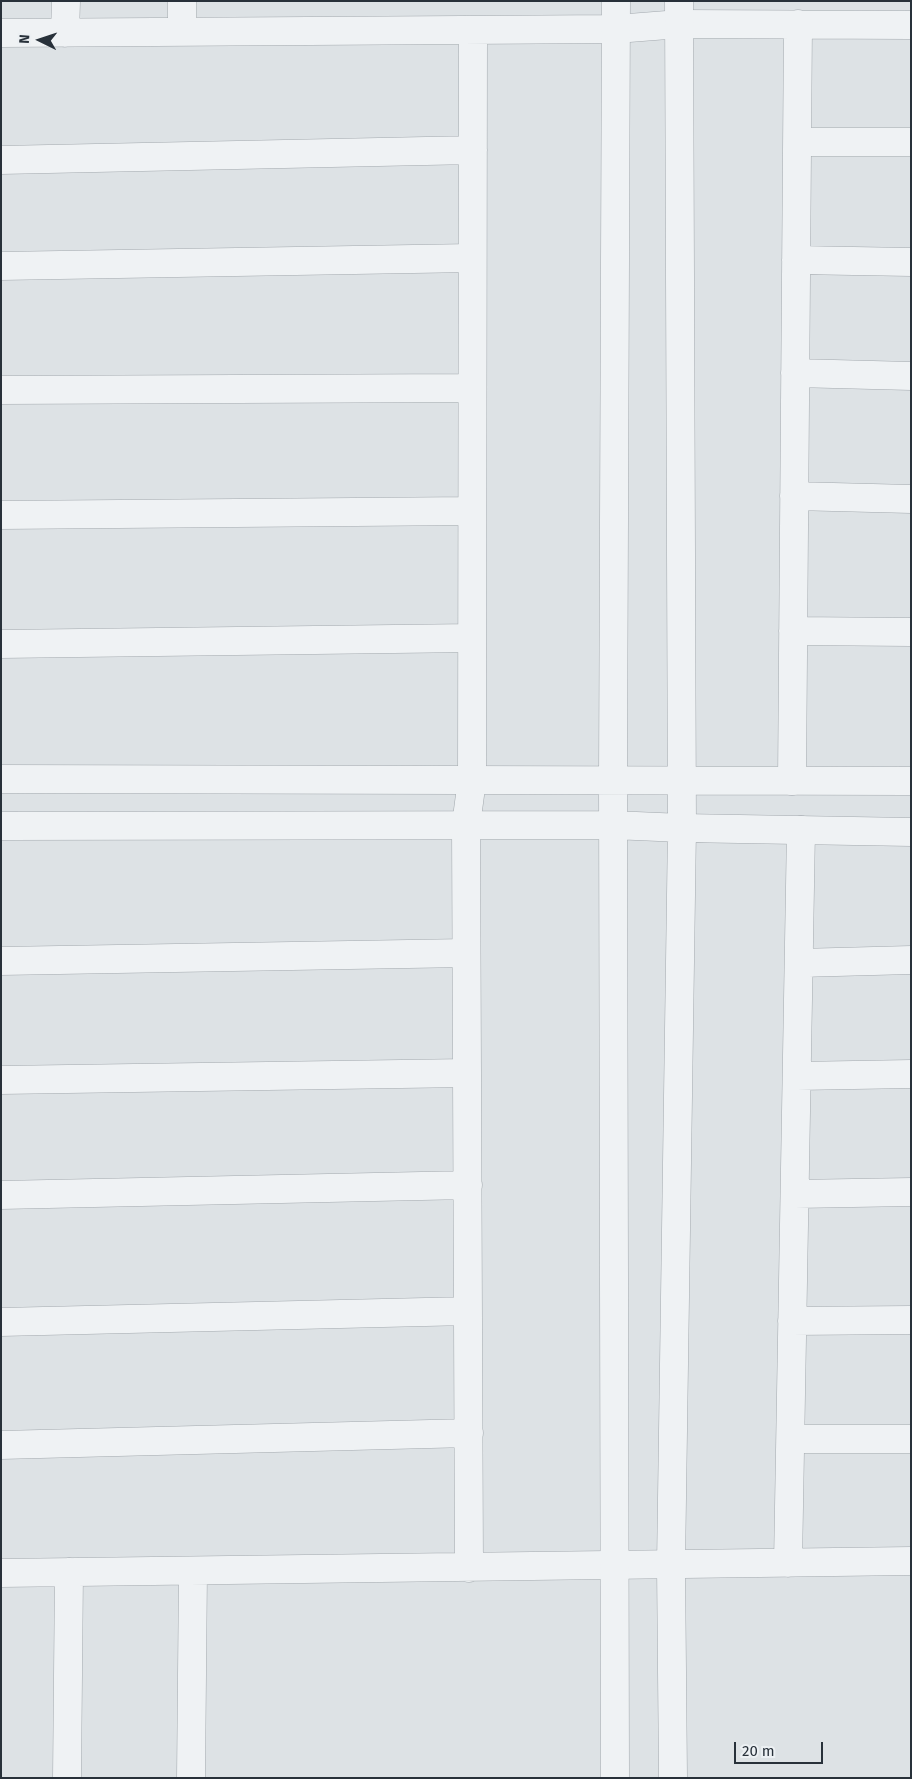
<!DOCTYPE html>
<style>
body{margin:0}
#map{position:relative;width:912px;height:1779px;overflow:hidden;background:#dde2e5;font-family:"Fira Sans",sans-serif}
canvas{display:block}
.frame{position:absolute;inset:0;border:2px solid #28313a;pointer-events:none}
.north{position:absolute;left:15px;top:15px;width:50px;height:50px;-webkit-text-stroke:4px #ecf0f3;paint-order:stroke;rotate:274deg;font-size:14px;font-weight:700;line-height:20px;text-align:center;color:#28313a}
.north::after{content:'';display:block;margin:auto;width:18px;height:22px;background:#28313a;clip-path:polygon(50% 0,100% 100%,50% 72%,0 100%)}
.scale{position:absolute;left:734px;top:1742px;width:89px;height:22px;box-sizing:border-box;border:2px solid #28313a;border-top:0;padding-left:6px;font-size:15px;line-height:18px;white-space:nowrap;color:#28313a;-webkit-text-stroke:4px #ecf0f3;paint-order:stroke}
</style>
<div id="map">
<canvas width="912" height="1779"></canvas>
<div class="frame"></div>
<div class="north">N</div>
<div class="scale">20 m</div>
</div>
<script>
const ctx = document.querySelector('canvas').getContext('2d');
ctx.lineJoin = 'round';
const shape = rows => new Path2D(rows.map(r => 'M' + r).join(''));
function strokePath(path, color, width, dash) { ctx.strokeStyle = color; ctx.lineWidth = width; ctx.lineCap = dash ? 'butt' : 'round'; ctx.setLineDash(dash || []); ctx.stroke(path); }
const minor = shape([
 [182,32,182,1],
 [1,33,616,29,680,24,911,25],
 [65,33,66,1],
 [798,142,911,142],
 [1,160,473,150],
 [796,260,911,262],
 [1,266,472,258],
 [795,373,911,376],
 [1,390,472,388],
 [794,496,911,499],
 [1,515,472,511],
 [793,631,911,632],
 [1,644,472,638],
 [792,781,798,24],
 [1,961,466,953],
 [799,963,911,960],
 [797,1076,911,1074],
 [1,1080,467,1073],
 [795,1194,911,1192],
 [1,1195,468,1185],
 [792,1321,911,1320],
 [1,1322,468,1311],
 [791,1439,911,1439],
 [1,1445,469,1433],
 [788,1563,801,830],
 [469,1568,466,825,472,780,473,30],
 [1,1573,911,1561],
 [67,1778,69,1572],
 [191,1778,193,1571]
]);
const tertiary = shape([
 [1,779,911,781],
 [1,826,613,825,682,828,911,832],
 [615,1778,613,781,616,1],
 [673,1778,671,1565,682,828,679,1]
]);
strokePath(minor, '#a3a9ae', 29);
strokePath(tertiary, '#a3a9ae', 29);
strokePath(minor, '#eff2f4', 28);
strokePath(tertiary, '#eff2f4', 28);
</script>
